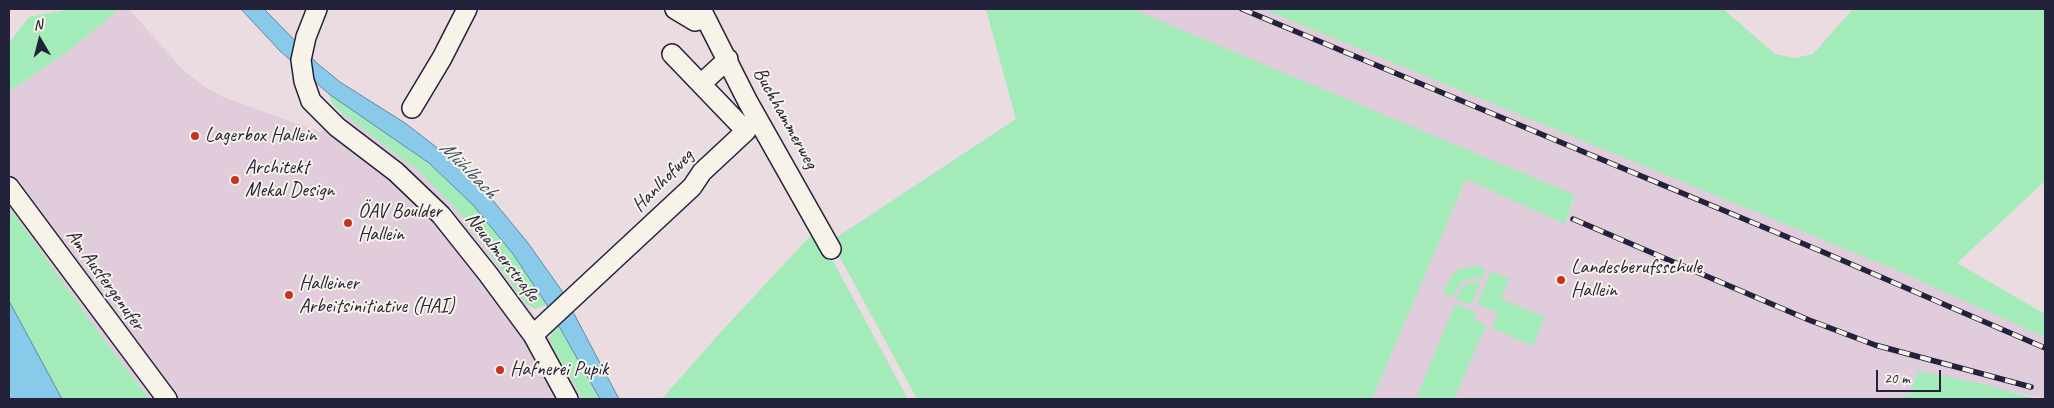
<!DOCTYPE html>
<meta charset="utf-8">
<style>
body{margin:0}
#map{position:relative;width:2054px;height:408px;overflow:hidden;background:#eadce0;font-family:Caveat,sans-serif}
canvas{display:block}
.frame{position:absolute;inset:0;border:10px solid #22223b;pointer-events:none}
.north{position:absolute;left:15px;top:15px;width:50px;height:50px;-webkit-text-stroke:4px #f7f3e8;paint-order:stroke;rotate:352deg;font-size:14px;font-weight:700;line-height:20px;text-align:center;color:#22223b}
.north::after{content:'';display:block;margin:auto;width:18px;height:22px;background:#22223b;clip-path:polygon(50% 0,100% 100%,50% 72%,0 100%)}
.scale{position:absolute;left:1876px;top:370px;width:65px;height:22px;box-sizing:border-box;border:2px solid #22223b;border-top:0;padding-left:6px;font-size:15px;line-height:18px;white-space:nowrap;color:#22223b;-webkit-text-stroke:4px #f7f3e8;paint-order:stroke}
</style>
<div id="map">
<canvas width="2054" height="408"></canvas>
<div class="frame"></div>
<div class="north">N</div>
<div class="scale">20 m</div>
</div>
<script>
const ctx = document.querySelector('canvas').getContext('2d');
ctx.lineJoin = 'round';
function paint(path, color) { ctx.fillStyle = color; ctx.fill(path, 'evenodd'); }
const shape = rows => new Path2D(rows.map(r => 'M' + r).join(''));
function strokePath(path, color, width, dash) { ctx.strokeStyle = color; ctx.lineWidth = width; ctx.lineCap = dash ? 'butt' : 'round'; ctx.setLineDash(dash || []); ctx.stroke(path); }
function drawText(font, color, halo, rows, align = 'center') {
  ctx.font = font + ' Caveat,sans-serif'; ctx.lineWidth = 4; ctx.setLineDash([]); ctx.textBaseline = 'middle'; ctx.strokeStyle = halo; ctx.fillStyle = color; for (const [text, x, y, turn = 0] of rows) {
    ctx.save(); ctx.translate(x, y); ctx.rotate((+turn || 0) * Math.PI / 180); ctx.textAlign = isNaN(turn) ? turn : align; if (halo) ctx.strokeText(text, 0, 0); ctx.fillText(text, 0, 0); ctx.restore();
  }
}
const built = shape([
 [120,9,129,9,183,70,204,86,223,97,320,132,342,113,420,172,463,217,527,305,550,338,553,348,583,399,150,399,113,352,9,207,9,92,67,52],
 [1132,9,1263,9,1896,270,2045,337,2045,399,1918,371,1910,394,1897,399,1372,399,1466,179,1565,223,1575,197]
]);
const green = shape([
 [71,9,120,9,67,52,9,92,9,43,29,17],
 [986,9,1132,9,1575,195,1565,224,1466,179,1372,399,917,399,831,241,1016,119],
 [1263,9,1723,9,1775,54,1795,58,1813,54,1853,9,2045,9,2045,181,1957,263,2045,314,2045,337,1896,270],
 [329,94,429,163,473,205,513,254,547,305,535,309,527,305,463,217,420,172,342,113,333,105],
 [9,207,113,352,150,399,62,399,9,301],
 [816,230,908,399,662,399,718,335],
 [1478,266,1486,269,1481,280,1475,278,1464,280,1452,297,1443,293,1452,275,1459,269],
 [1491,271,1509,279,1501,299,1545,317,1533,346,1492,328,1498,313,1477,304],
 [1470,282,1480,283,1471,305,1456,299,1461,289],
 [1455,304,1477,313,1474,320,1486,325,1454,399,1416,399],
 [558,326,600,399,583,399,553,348,550,338,552,332],
 [1918,371,1987,385,2037,399,1897,399,1910,394]
]);
const water = shape([
 [241,9,264,9,318,64,340,82,405,123,444,153,481,186,528,243,562,291,619,399,600,399,547,305,513,254,473,205,429,163,329,94,280,51,241,9],
 [9,301,62,399,9,399,9,301]
]);
const street = shape([
 [317,9,306,37,301,60,304,81,311,101,337,127,396,172,441,215,488,274,533,335,568,399],
 [675,9,695,21,705,19],
 [701,9,748,102,831,249],
 [701,84,728,59],
 [412,108,442,58,467,9],
 [9,187,167,399],
 [533,335,692,187,702,172,746,131,672,54]
]);
const rail = shape([
 [1242,9,1823,252,2045,348],
 [1573,219,1809,320,1875,345,2031,387]
]);
const markers = [
 [195,136,5,"#c8321e"],
 [235,180,5,"#c8321e"],
 [348,223,5,"#c8321e"],
 [1561,280,5,"#c8321e"],
 [289,295,5,"#c8321e"],
 [500,370,5,"#c8321e"]
];
const streetNames = [
 ["Buchhammerweg",785,118,61],
 ["Hanlhofweg",663,181,-46],
 ["Neualmerstraße",502,257,52],
 ["Am Ausfergenufer",105,280,54]
];
const poiNames = [
 ["Lagerbox Hallein",205,136],
 ["Architekt",245,168],
 ["Mekal Design",245,191],
 ["ÖAV Boulder",358,212],
 ["Hallein",358,235],
 ["Landesberufsschule",1571,268],
 ["Hallein",1571,291],
 ["Halleiner",299,284],
 ["Arbeitsinitiative (HAI)",299,307],
 ["Hafnerei Pupik",510,370]
];
const waterNames = [
 ["Mühlbach",468,170,45]
];
paint(built, '#e0ccdb');
paint(green, '#a3ebb8');
paint(water, '#89caea');
strokePath(water, '#6087a4', 1);
strokePath(street, '#22223b', 22);
strokePath(street, '#f7f3e8', 19);
strokePath(rail, '#22223b', 5.5);
strokePath(rail, '#f7f3e8', 4, [11]);
for (const [x, y, r, color] of markers) { const dot = new Path2D(); dot.arc(x, y, r, 0, 2 * Math.PI); ctx.fillStyle = color; ctx.fill(dot); strokePath(dot, '#f7f3e8', 2); }
drawText('20px', '#22223b', '#f7f3e8', streetNames);
drawText('20px', '#22223b', '#f7f3e8', poiNames, 'left');
drawText('italic 21px', '#415470', '#f7f3e8', waterNames);
</script>
